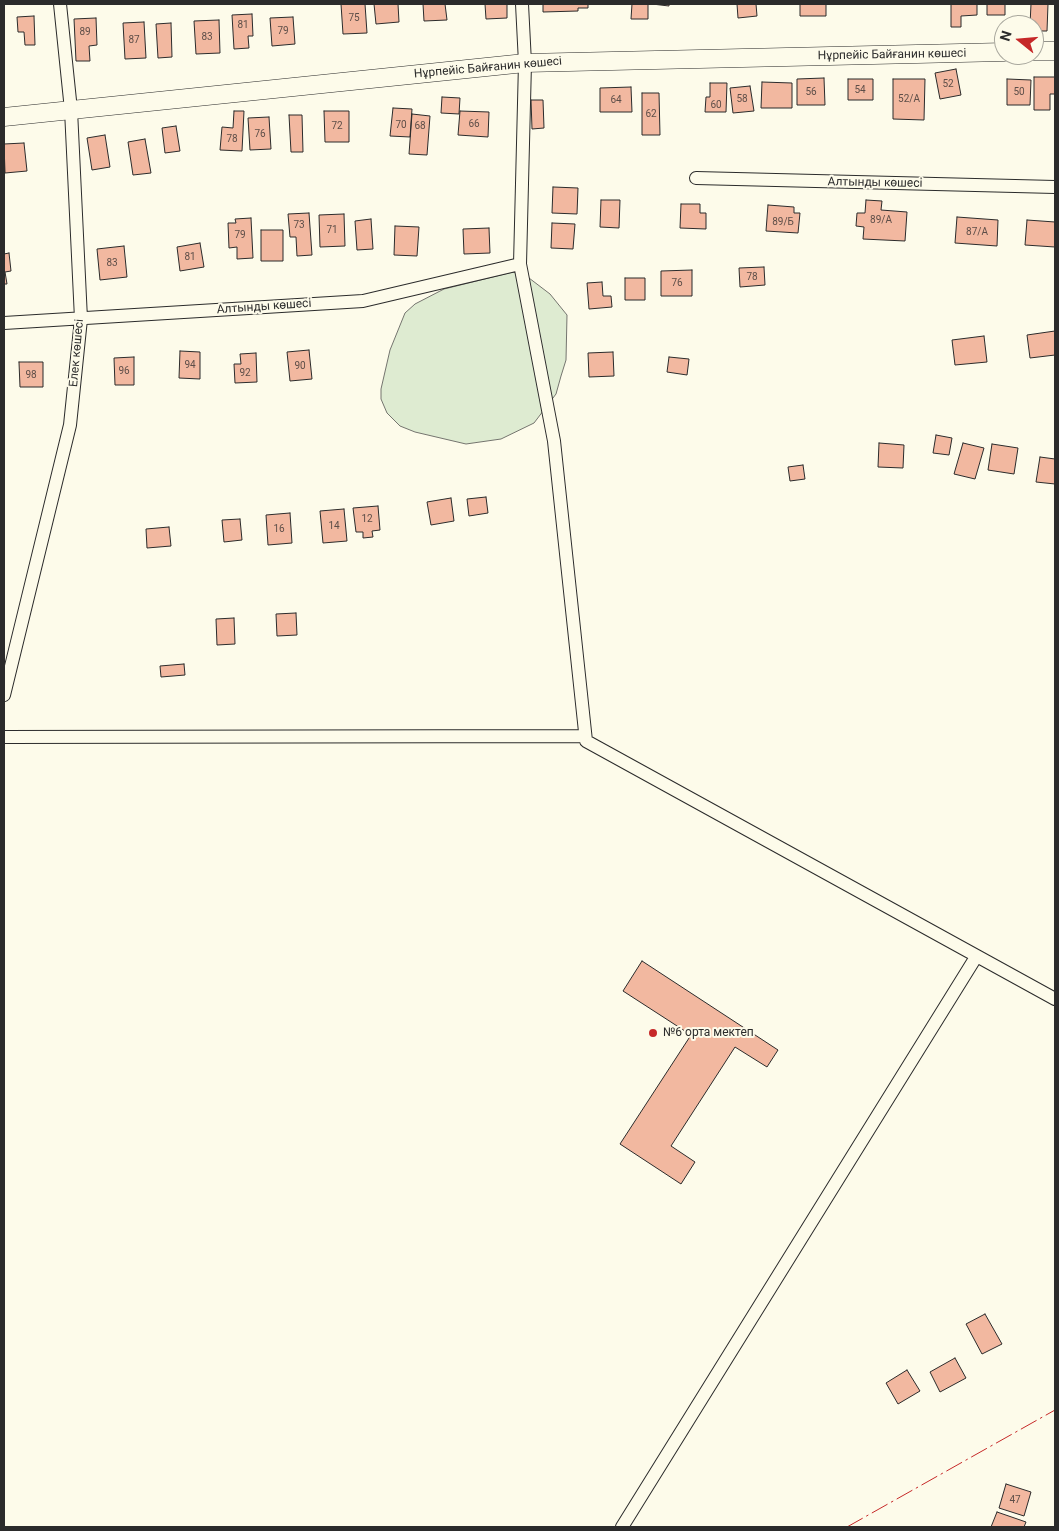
<!DOCTYPE html>
<meta charset="utf-8">
<style>
body{margin:0}
#map{position:relative;width:1059px;height:1531px;overflow:hidden;background:#fdfbea;font-family:Roboto,sans-serif}
canvas{display:block}
.frame{position:absolute;inset:0;border:5px solid #2b2b2b;pointer-events:none}
.north{position:absolute;left:994px;top:15px;width:50px;height:50px;box-sizing:border-box;background:#fdfbea;border:1px solid #a9a89e;border-radius:50%;rotate:287deg;font-size:14px;font-weight:700;line-height:20px;text-align:center;color:#2b2b2b}
.north::after{content:'';display:block;margin:auto;width:18px;height:22px;background:#c62828;clip-path:polygon(50% 0,100% 100%,50% 72%,0 100%)}
</style>
<div id="map">
<canvas width="1059" height="1531"></canvas>
<div class="frame"></div>
<div class="north">N</div>
</div>
<script>
const ctx = document.querySelector('canvas').getContext('2d');
ctx.lineJoin = 'round';
function paint(path, color) { ctx.fillStyle = color; ctx.fill(path, 'evenodd'); }
const shape = rows => new Path2D(rows.map(r => 'M' + r).join(''));
function strokePath(path, color, width, dash) { ctx.strokeStyle = color; ctx.lineWidth = width; ctx.lineCap = dash ? 'butt' : 'round'; ctx.setLineDash(dash || []); ctx.stroke(path); }
function drawText(font, color, halo, rows, align = 'center') {
  ctx.font = font + ' Roboto,sans-serif'; ctx.lineWidth = 4; ctx.setLineDash([]); ctx.textBaseline = 'middle'; ctx.strokeStyle = halo; ctx.fillStyle = color; for (const [text, x, y, turn = 0] of rows) {
    ctx.save(); ctx.translate(x, y); ctx.rotate((+turn || 0) * Math.PI / 180); ctx.textAlign = isNaN(turn) ? turn : align; if (halo) ctx.strokeText(text, 0, 0); ctx.fillText(text, 0, 0); ctx.restore();
  }
}
const green = shape([
 [513,272,529,278,550,294,567,315,566,360,561,376,556,394,534,423,501,439,466,444,415,432,400,426,387,413,381,399,381,389,390,350,405,313,415,304,444,289,513,272]
]);
const building = shape([
 [341,4,365,4,367,33,343,34,341,4],
 [374,4,398,4,399,22,376,24,374,4],
 [423,4,445,4,447,20,424,21,423,4],
 [485,4,507,4,507,18,486,19,485,4],
 [543,4,588,4,588,8,578,8,578,11,543,12,543,4],
 [632,4,648,4,648,19,631,19,632,4],
 [652,4,669,4,669,6,652,4],
 [737,4,756,4,757,16,738,18,737,4],
 [800,4,826,4,826,16,800,16,800,4],
 [951,4,977,4,977,15,961,16,961,27,951,27,951,4],
 [987,4,1005,4,1005,15,987,15,987,4],
 [1031,4,1048,4,1047,31,1034,31,1034,25,1030,25,1031,4],
 [252,14,253,36,248,36,249,48,234,49,232,15,252,14],
 [34,16,35,45,25,45,24,32,18,32,17,17,34,16],
 [293,17,295,44,272,46,270,18,293,17],
 [96,18,97,45,89,46,90,61,76,61,74,19,96,18],
 [219,20,220,53,196,54,194,21,219,20],
 [144,22,146,58,125,59,123,23,144,22],
 [171,23,172,57,158,58,156,24,171,23],
 [956,69,961,95,940,99,935,73,956,69],
 [1034,77,1055,77,1055,94,1050,94,1050,110,1034,110,1034,77],
 [824,78,825,105,797,105,797,79,824,78],
 [848,79,873,79,873,100,848,100,848,79],
 [893,79,925,79,924,120,893,119,893,79],
 [1007,79,1031,80,1030,105,1007,105,1007,79],
 [762,82,792,83,792,108,761,108,762,82],
 [710,83,727,83,726,112,705,112,706,97,710,97,710,83],
 [750,86,754,111,733,113,730,88,750,86],
 [631,87,632,112,600,112,600,88,631,87],
 [642,93,659,93,660,135,642,135,642,93],
 [442,97,460,98,459,114,441,113,442,97],
 [531,100,543,100,544,128,532,129,531,100],
 [393,108,412,109,410,137,390,136,393,108],
 [234,111,244,111,242,151,220,150,222,127,233,128,234,111],
 [324,111,349,111,349,142,325,142,324,111],
 [460,111,489,112,488,137,458,135,460,111],
 [412,114,430,116,427,155,409,154,412,114],
 [289,115,302,115,303,152,291,152,289,115],
 [269,117,271,149,250,150,248,118,269,117],
 [176,126,180,151,165,153,162,128,176,126],
 [105,135,110,167,92,170,87,138,105,135],
 [145,139,151,173,133,175,128,142,145,139],
 [24,143,27,171,5,173,4,144,24,143],
 [553,187,578,188,577,214,552,213,553,187],
 [601,200,620,200,619,228,600,227,601,200],
 [866,200,882,201,881,210,907,212,905,241,863,239,864,227,856,226,857,213,865,213,866,200],
 [681,204,700,204,700,213,706,213,706,229,680,228,681,204],
 [768,205,794,207,794,213,800,213,798,233,766,231,768,205],
 [309,213,312,255,297,256,296,237,290,237,288,214,309,213],
 [344,214,345,246,320,247,319,215,344,214],
 [957,217,998,220,997,246,955,243,957,217],
 [251,218,253,258,237,259,237,247,229,248,228,223,236,223,235,219,251,218],
 [371,219,373,249,357,250,355,221,371,219],
 [1027,220,1055,222,1055,247,1025,245,1027,220],
 [552,223,575,224,573,249,551,248,552,223],
 [395,226,419,227,417,256,394,255,395,226],
 [489,228,490,253,464,254,463,229,489,228],
 [261,230,283,230,283,261,261,261,261,230],
 [200,243,204,267,180,271,177,247,200,243],
 [124,246,127,277,100,280,97,249,124,246],
 [9,253,11,271,5,272,7,284,4,284,4,254,9,253],
 [764,267,765,285,740,287,739,268,764,267],
 [692,270,692,296,661,296,661,271,692,270],
 [625,278,645,278,645,300,625,300,625,278],
 [602,282,603,296,611,296,612,307,589,309,587,283,602,282],
 [1055,331,1055,355,1030,358,1027,335,1055,331],
 [984,336,987,362,955,365,952,340,984,336],
 [309,350,312,379,290,381,287,352,309,350],
 [180,351,200,352,200,379,179,378,180,351],
 [613,352,614,376,589,377,588,353,613,352],
 [256,353,257,382,235,383,234,364,241,364,240,354,256,353],
 [134,357,134,385,115,385,114,358,134,357],
 [669,357,689,359,687,375,667,372,669,357],
 [19,362,43,362,43,387,20,387,19,362],
 [936,435,952,438,949,455,933,453,936,435],
 [879,443,904,445,903,468,878,467,879,443],
 [963,443,984,448,975,479,954,474,963,443],
 [992,444,1018,448,1014,474,988,470,992,444],
 [1040,457,1055,459,1055,484,1036,482,1040,457],
 [803,465,805,479,790,481,788,467,803,465],
 [486,497,488,513,469,516,467,499,486,497],
 [451,498,454,521,431,525,427,502,451,498],
 [378,506,380,530,372,531,373,537,363,538,363,532,356,532,353,508,378,506],
 [344,509,347,541,323,543,320,511,344,509],
 [290,513,292,543,268,545,266,515,290,513],
 [240,519,242,540,224,542,222,520,240,519],
 [169,527,171,546,147,548,146,529,169,527],
 [296,613,297,635,277,636,276,614,296,613],
 [234,618,235,644,217,645,216,619,234,618],
 [184,664,185,675,161,677,160,666,184,664],
 [642,961,778,1050,767,1067,735,1047,671,1146,695,1162,681,1184,620,1144,691,1035,623,991,642,961],
 [985,1314,1002,1344,982,1354,966,1324,985,1314],
 [955,1358,966,1378,940,1392,930,1372,955,1358],
 [907,1370,920,1391,898,1404,886,1383,907,1370],
 [1006,1484,1031,1492,1024,1516,999,1508,1006,1484],
 [997,1512,1026,1522,1024,1527,991,1527,997,1512]
]);
const street = shape([
 [522,4,525,63,520,264,554,441,586,741,1055,999],
 [696,178,1055,187],
 [4,323,363,301,520,264],
 [4,695,70,425,81,319,71,110,60,4],
 [4,737,585,736],
 [622,1527,976,957]
]);
const secondary = shape([
 [1034,51,1055,51],
 [4,117,525,63,1004,52]
]);
const power = shape([
 [847,1527,1055,1410]
]);
const markers = [
 [653,1033,5,"#c62828"]
];
const numberNames = [
 ["75",354,18],
 ["81",243,25],
 ["79",283,31],
 ["89",85,32],
 ["83",207,37],
 ["87",134,40],
 ["52",948,84],
 ["54",860,90],
 ["56",811,92],
 ["50",1019,92],
 ["58",742,99],
 ["52/А",909,99],
 ["64",616,100],
 ["60",716,105],
 ["62",651,114],
 ["66",474,124],
 ["70",401,125],
 ["72",337,126],
 ["68",420,126],
 ["76",260,134],
 ["78",232,139],
 ["89/А",881,220],
 ["89/Б",783,222],
 ["73",299,225],
 ["71",332,230],
 ["87/А",977,232],
 ["79",240,235],
 ["81",190,257],
 ["83",112,263],
 ["78",752,277],
 ["76",677,283],
 ["94",190,365],
 ["90",300,366],
 ["96",124,371],
 ["92",245,373],
 ["98",31,375],
 ["12",367,519],
 ["14",334,526],
 ["16",279,529],
 ["47",1015,1500]
];
const streetNames = [
 ["Нұрпейіс Байғанин көшесі",892,55,-1],
 ["Нұрпейіс Байғанин көшесі",488,68,-5],
 ["Алтынды көшесі",875,183,1],
 ["Алтынды көшесі",264,307,-4],
 ["Елек көшесі",77,353,-85]
];
const poiNames = [
 ["№6 орта мектеп",663,1033]
];
paint(green, '#deebd1');
strokePath(green, '#74746e', 1);
paint(building, '#f2b8a0');
strokePath(building, '#2b2b2b', 1);
strokePath(street, '#2b2b2b', 14);
strokePath(secondary, '#2b2b2b', 19);
strokePath(street, '#fdfbea', 12);
strokePath(secondary, '#fdfbea', 18);
strokePath(power, '#c62828', 1, [18, 4, 2.5, 4]);
for (const [x, y, r, color] of markers) { const dot = new Path2D(); dot.arc(x, y, r, 0, 2 * Math.PI); ctx.fillStyle = color; ctx.fill(dot); strokePath(dot, '#fdfbea', 2); }
drawText('10px', '#5d4e48', null, numberNames);
drawText('12px', '#2b2b2b', '#fdfbea', streetNames);
drawText('12px', '#2b2b2b', '#fdfbea', poiNames, 'left');
</script>
